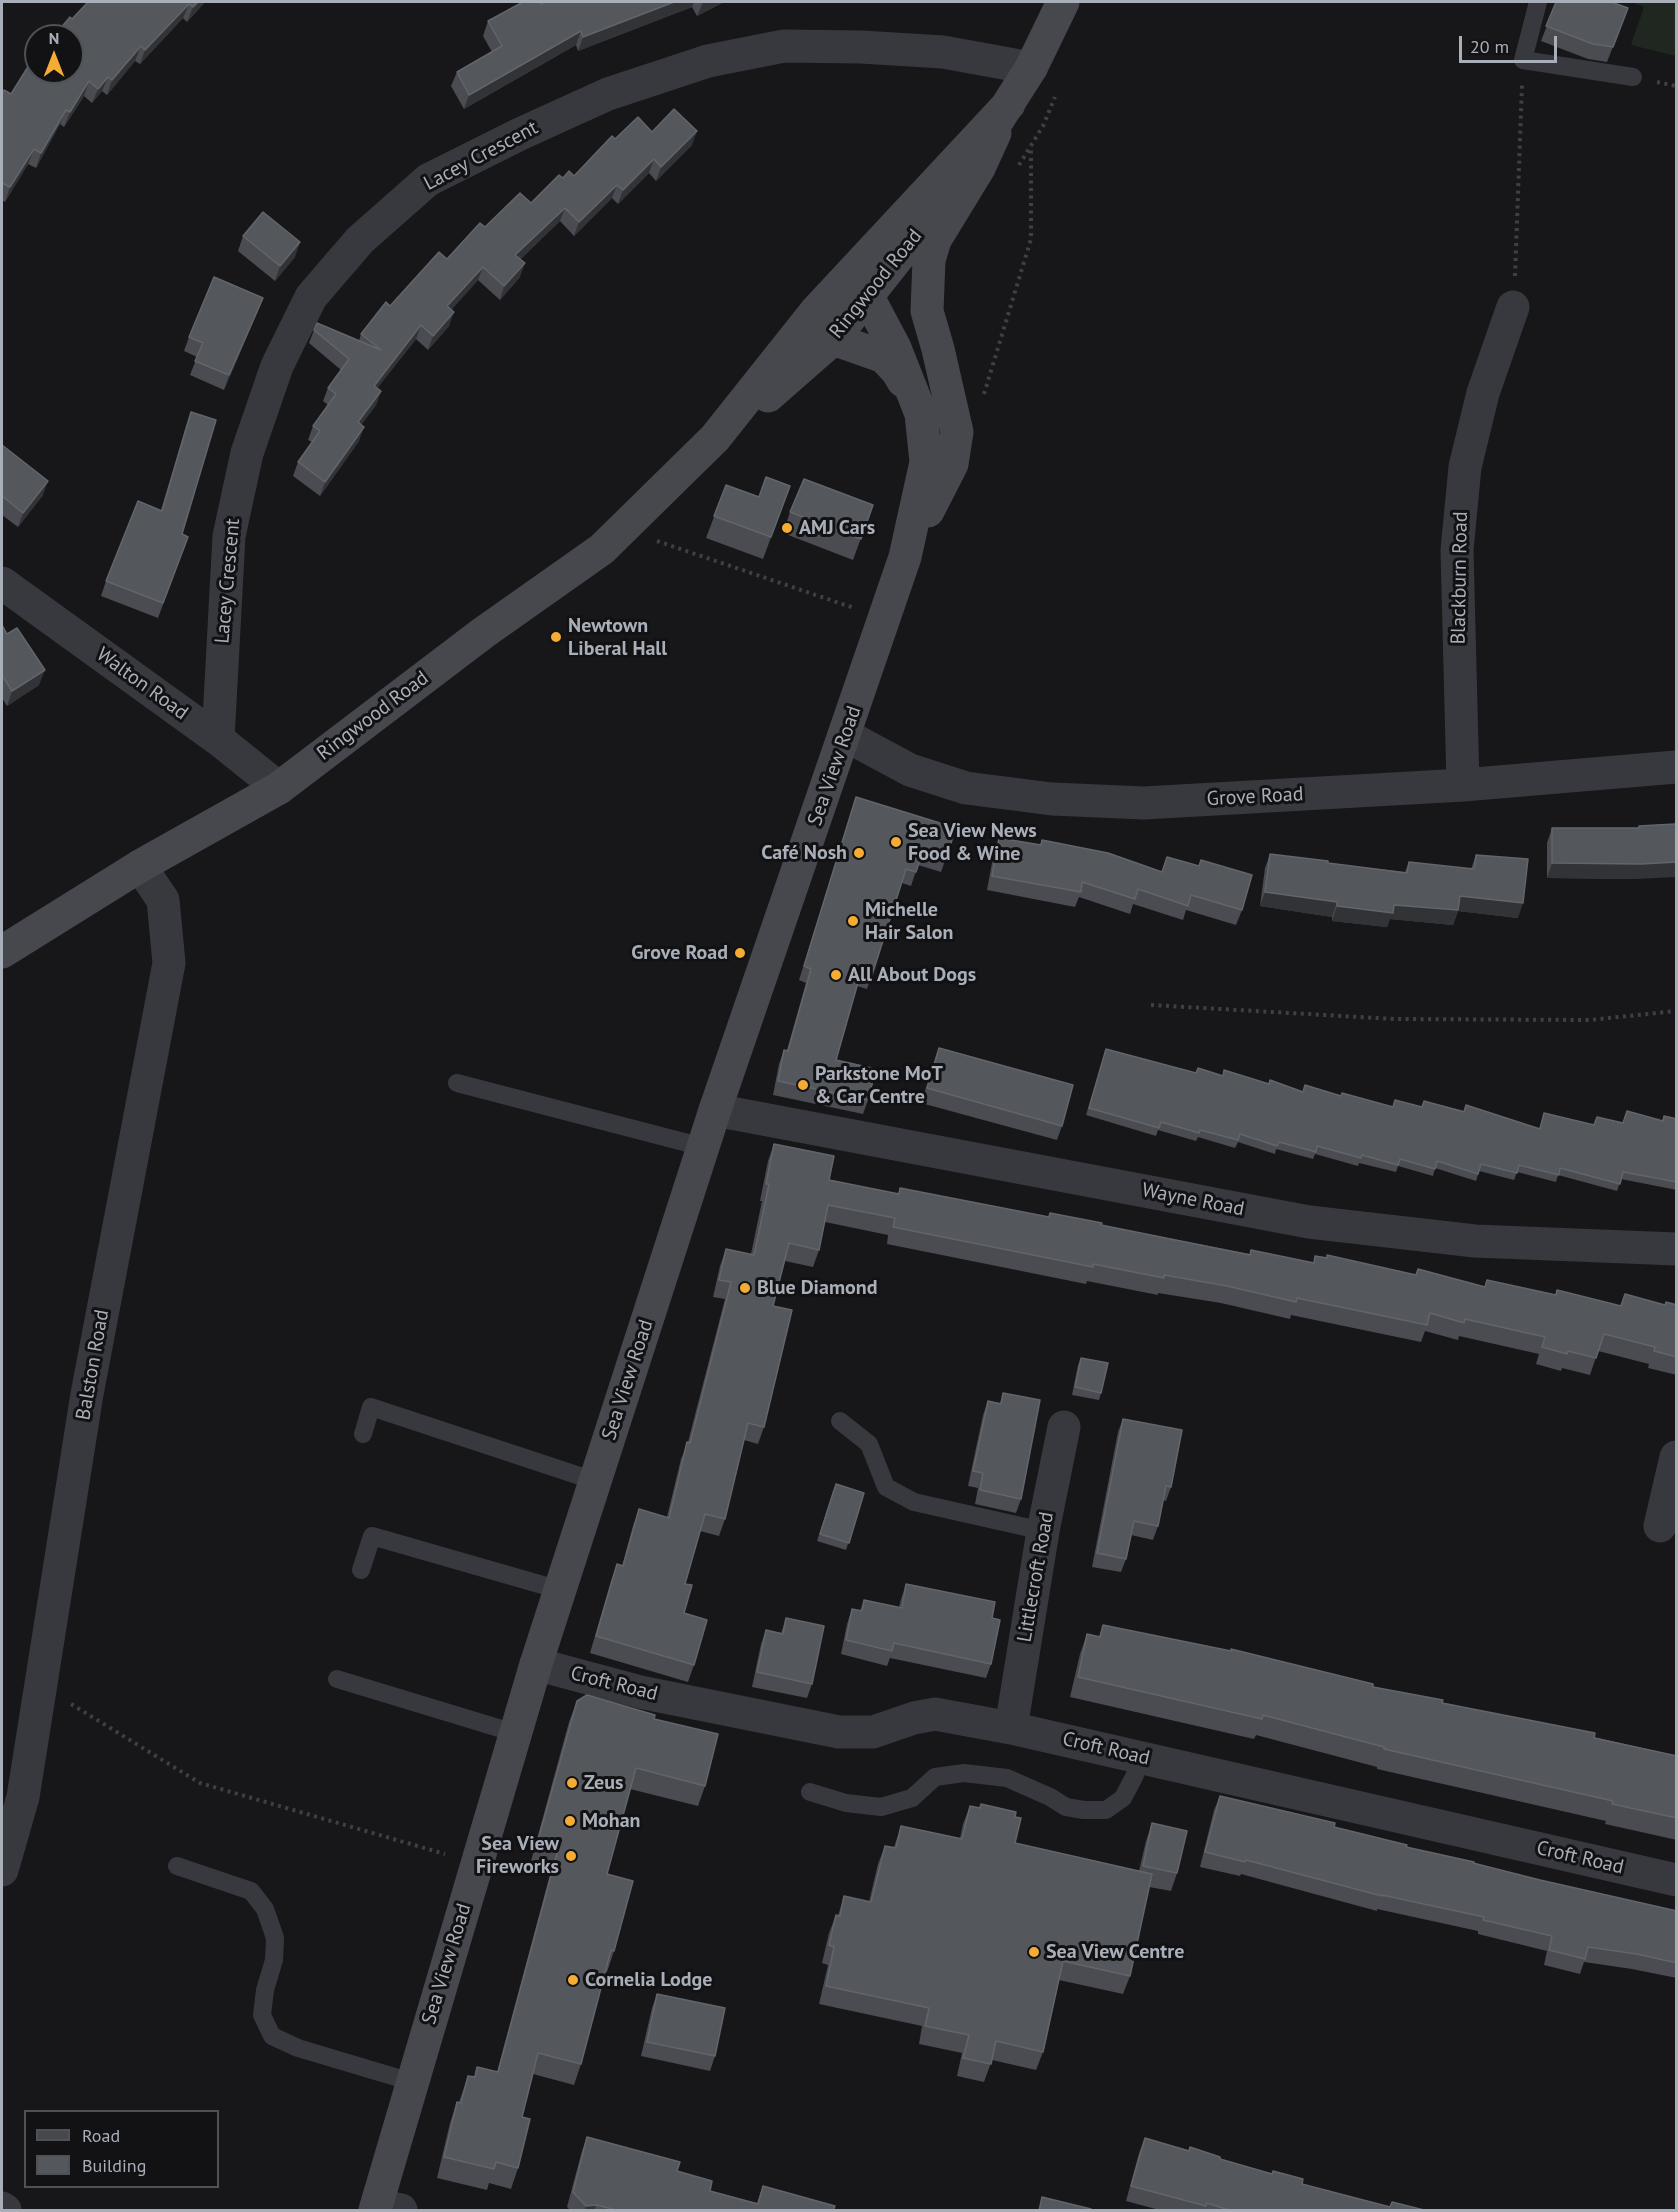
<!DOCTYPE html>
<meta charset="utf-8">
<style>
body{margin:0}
#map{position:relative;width:1678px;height:2212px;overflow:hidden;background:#171719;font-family:"PT Sans",sans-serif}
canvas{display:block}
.frame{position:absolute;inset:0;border:3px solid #a9afb9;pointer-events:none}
.legend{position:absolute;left:24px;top:2110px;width:195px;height:78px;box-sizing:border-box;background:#121214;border:2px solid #4e5156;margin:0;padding:8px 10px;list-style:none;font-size:18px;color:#a9afb9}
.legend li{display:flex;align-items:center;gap:12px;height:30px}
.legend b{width:30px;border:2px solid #4e5156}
.north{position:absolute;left:24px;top:24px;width:60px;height:60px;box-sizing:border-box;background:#121214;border:2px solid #4e5156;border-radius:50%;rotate:0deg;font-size:16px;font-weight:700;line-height:24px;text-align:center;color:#a9afb9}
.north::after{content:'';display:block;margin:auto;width:21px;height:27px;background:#f5ac34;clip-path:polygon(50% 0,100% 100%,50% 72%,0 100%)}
.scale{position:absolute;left:1459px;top:36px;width:98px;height:27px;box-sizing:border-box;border:3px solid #a9afb9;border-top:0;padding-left:8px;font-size:18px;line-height:21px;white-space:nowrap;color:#a9afb9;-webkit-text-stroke:4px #121214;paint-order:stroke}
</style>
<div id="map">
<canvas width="1678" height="2212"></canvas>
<div class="frame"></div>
<ul class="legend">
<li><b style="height:8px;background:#46484e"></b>Road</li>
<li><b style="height:16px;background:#54575c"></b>Building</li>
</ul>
<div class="north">N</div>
<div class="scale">20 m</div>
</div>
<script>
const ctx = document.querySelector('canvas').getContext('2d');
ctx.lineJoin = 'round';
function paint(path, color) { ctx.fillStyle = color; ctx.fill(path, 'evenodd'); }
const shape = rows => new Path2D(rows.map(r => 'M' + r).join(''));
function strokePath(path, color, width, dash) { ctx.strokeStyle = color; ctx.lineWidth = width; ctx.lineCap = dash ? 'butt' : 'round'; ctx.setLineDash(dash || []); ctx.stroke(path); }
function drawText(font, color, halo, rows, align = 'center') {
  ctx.font = font + ' "PT Sans",sans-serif'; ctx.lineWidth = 6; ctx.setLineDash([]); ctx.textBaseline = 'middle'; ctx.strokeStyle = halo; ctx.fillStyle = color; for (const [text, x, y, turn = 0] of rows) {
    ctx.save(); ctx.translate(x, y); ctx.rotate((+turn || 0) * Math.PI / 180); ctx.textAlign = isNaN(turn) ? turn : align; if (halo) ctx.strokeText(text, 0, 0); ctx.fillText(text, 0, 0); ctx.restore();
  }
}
const green = shape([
 [1631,2,1676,2,1676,56,1631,45,1644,7]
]);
const path = shape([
 [1657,82,1676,86],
 [1019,165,1043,126,1055,97],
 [1515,276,1522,85],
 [984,394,1031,239,1031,148],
 [657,541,854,608],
 [1151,1005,1394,1019,1590,1020,1676,1011],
 [71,1704,200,1783,445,1854]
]);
const lane = shape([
 [1538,2,1523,60,1633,77],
 [457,1083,703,1147],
 [840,1421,869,1444,886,1487,914,1502,1043,1531],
 [363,1434,371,1407,595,1481],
 [361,1570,372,1536,560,1590],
 [337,1679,515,1733],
 [810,1792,846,1803,881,1807,912,1798,935,1777,964,1773,1007,1778,1050,1797,1066,1807,1084,1810,1106,1810,1123,1798,1135,1775,1137,1756],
 [177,1866,251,1891,265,1909,275,1938,274,1960,265,1990,262,2015,272,2036,298,2048,412,2082]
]);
const street = shape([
 [2,583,218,739,279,788],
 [845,735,910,770,966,788,1052,799,1144,803,1463,785,1676,767],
 [218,739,229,536,247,453,277,366,311,297,360,240,428,180,520,134,608,94,708,61,784,46,861,47,943,52,1031,68],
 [1463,785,1457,550,1465,467,1483,393,1513,307],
 [715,1110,1309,1222,1475,1241,1676,1249],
 [1660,1526,1676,1457],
 [536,1664,640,1692,839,1732,873,1732,914,1718,935,1714,1011,1728,1676,1880],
 [1011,1728,1043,1531,1064,1427],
 [2,1870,23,1797,87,1394,169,963,163,900,140,866],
 [377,2205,401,2210],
 [2,2208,5,2210]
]);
const secondary = shape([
 [996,123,1031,68,1063,2],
 [833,339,884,357,897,371,903,381],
 [768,396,833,339,930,217],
 [928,511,952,464,957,432,938,349,927,311,929,260,935,240,979,168,995,133],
 [2,952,140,866,279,788,483,633,602,549,715,438,816,311,1009,104],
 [375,2210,536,1664,715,1110,905,557,926,462,921,414,895,348,859,280,861,263]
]);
const wall = shape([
 [88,2,205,2,187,22,183,18,140,64,135,61,107,95,102,91,92,103,84,96,64,127,60,124,36,168,28,164,5,202,2,200,2,95,11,94,36,72,72,19],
 [546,2,724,2,697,16,692,7,578,51,576,45,464,109,451,86,457,72,492,52,483,36,488,21],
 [1556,2,1628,8,1607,62,1588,59,1541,41],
 [652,132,692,145,656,181,649,173,618,204,612,198,574,236,560,221,520,259,520,277,500,300,478,280,451,310,449,326,428,350,416,339,377,388,381,391,376,405,361,425,359,441,320,496,293,476,298,462,312,442,308,440,313,426,328,405,323,401,328,388,341,370,309,343,314,330,359,341,361,334,390,306,485,227,531,203,563,178,574,176,615,139],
 [243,236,295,257,275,281,238,251],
 [263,298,257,313,224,390,190,375,197,357,184,351,189,337],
 [191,412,182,534,188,537,158,618,101,596,106,581,161,510,186,426],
 [2,445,43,495,18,527,2,515],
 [726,485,759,497,790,486,763,559,706,538],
 [873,505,853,560,783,533,790,512],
 [2,625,39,685,7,706,2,698],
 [856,797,946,858,941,872,918,865,911,886,902,883,867,989,857,986,836,1060,868,1100,863,1114,773,1095,779,1064,784,1050,787,1050,806,983,799,980],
 [1639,826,1636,879,1547,878,1547,843,1552,828,1638,828],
 [999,838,1040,845,1042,840,1162,872,1167,857,1242,910,1236,925,1186,910,1183,920,1133,904,1130,914,1079,897,1075,907,987,890,994,852],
 [1270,854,1328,863,1405,872,1409,862,1471,869,1476,855,1518,918,1458,911,1453,925,1390,919,1387,927,1332,921,1332,917,1260,906,1265,868],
 [939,1048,1062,1126,1057,1140,921,1103],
 [1106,1049,1196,1073,1222,1076,1269,1084,1302,1092,1305,1085,1341,1096,1393,1107,1395,1100,1422,1107,1424,1101,1539,1129,1544,1113,1594,1125,1597,1117,1623,1123,1627,1111,1662,1121,1664,1116,1677,1119,1677,1190,1621,1179,1617,1191,1558,1175,1556,1182,1517,1172,1514,1180,1479,1171,1476,1181,1435,1168,1433,1176,1398,1166,1396,1172,1359,1163,1358,1166,1315,1154,1313,1159,1276,1149,1275,1154,1238,1142,1235,1148,1198,1137,1196,1141,1158,1130,1156,1136,1086,1115],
 [774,1144,829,1180,898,1194,900,1188,1048,1217,1050,1213,1101,1225,1250,1254,1251,1250,1313,1263,1315,1256,1416,1275,1418,1269,1485,1287,1487,1280,1555,1295,1557,1290,1620,1306,1625,1294,1665,1305,1677,1305,1677,1375,1648,1368,1649,1364,1598,1351,1590,1375,1562,1368,1561,1371,1536,1364,1539,1354,1459,1336,1458,1340,1425,1331,1421,1342,1291,1315,1290,1319,1221,1303,1158,1293,1158,1295,1087,1281,1086,1284,887,1244,888,1235,825,1222,819,1250,813,1267,785,1261,773,1306,764,1427,758,1444,744,1440,725,1519,719,1536,700,1531,685,1584,684,1613,694,1665,688,1682,590,1653,611,1581,617,1564,622,1566,633,1526,639,1509,667,1517,681,1459,688,1442,725,1299,713,1297,720,1266,726,1249,751,1254,762,1201,760,1201,768,1161],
 [1081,1358,1101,1393,1099,1400,1072,1395,1078,1365],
 [1003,1393,1021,1499,1016,1513,975,1504,978,1488,968,1486,983,1415,988,1401,1000,1403],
 [1123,1419,1171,1487,1166,1501,1163,1500,1158,1526,1153,1540,1131,1535,1126,1559,1121,1572,1092,1567,1118,1432],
 [833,1491,864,1493,846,1550,817,1541],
 [906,1584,992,1618,991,1664,986,1678,890,1658,887,1666,841,1654,847,1624,852,1609,860,1611,864,1600,899,1607,901,1599],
 [786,1618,812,1684,807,1698,752,1687,761,1644,766,1630,781,1633],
 [1103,1625,1677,1756,1677,1840,1605,1824,1606,1821,1377,1769,1377,1767,1256,1735,1254,1739,1070,1697,1080,1654,1087,1634,1099,1637],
 [577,1701,654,1719,705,1786,698,1806,630,1789,607,1874,614,1951,607,1972,605,1971,581,2064,574,2085,533,2074,522,2117,518,2168,511,2189,489,2183,487,2190,437,2178,450,2123,457,2102,459,2102,468,2076,474,2077,477,2067,497,2072,552,1867,531,1861,569,1722],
 [1220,1796,1406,1847,1540,1880,1677,1911,1677,1978,1632,1969,1584,1962,1580,1974,1544,1965,1547,1951,1478,1934,1478,1931,1377,1909,1377,1911,1241,1874,1240,1876,1200,1867,1214,1810],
 [981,1804,1015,1817,1015,1843,1139,1871,1146,1841,1152,1823,1177,1873,1171,1891,1149,1887,1130,1976,1123,1994,1059,1980,1043,2052,1036,2070,992,2060,984,2082,957,2076,962,2053,919,2044,922,2026,819,2004,828,1965,822,1963,829,1933,836,1915,838,1916,844,1896,869,1902,878,1864,885,1846,894,1847,901,1826,960,1838,963,1824,970,1806,979,1808],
 [657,1994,715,2056,710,2071,641,2056,652,2008],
 [587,2137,677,2171,710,2191,757,2203,763,2186,833,2211,571,2211,567,2207,582,2151],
 [1145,2138,1220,2159,1302,2184,1390,2207,1392,2202,1428,2211,1163,2211,1126,2201,1139,2153]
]);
const shadedWall = shape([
 [198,2,205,2,187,22,193,7],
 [674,2,694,2,692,7,578,51,583,37],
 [703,2,724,2,697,16],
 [189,4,183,18,140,64,145,50],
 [581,31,576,45,464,109,469,95],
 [141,46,135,61,107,95,112,80],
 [108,77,102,91,92,103,98,89],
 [89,81,84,96,64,127,70,112],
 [66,110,60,124,36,168,41,153],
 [697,131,692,145,656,181,661,167],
 [34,149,28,164,5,202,10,187],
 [654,159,649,173,618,204,623,190],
 [617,185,612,198,574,236,579,222],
 [565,208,560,221,511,269,515,255],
 [300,242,295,257,275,281,280,266],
 [525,263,520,277,500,300,504,286],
 [483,267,478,280,442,320,447,306],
 [263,298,257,313,224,390,229,375],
 [454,312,449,326,428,350,433,336],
 [421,325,416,339,369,399,374,386],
 [381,391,376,405,353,436,358,422],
 [364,427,359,441,320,496,325,482],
 [48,481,43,495,18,527,23,513],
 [45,670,39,685,7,706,12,691],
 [1677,862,1677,877,1636,879,1547,878,1552,863],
 [1265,892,1337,902,1332,917,1260,906],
 [1460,896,1523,903,1518,918,1458,911,1453,925,1390,919,1387,927,1332,921,1337,906,1394,905],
 [596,2205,594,2211,584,2211,586,2206]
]);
const building = shape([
 [88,2,198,2,193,7,189,4,145,50,141,46,112,80,108,77,98,89,89,81,70,112,66,110,41,153,34,149,10,187,2,183,2,95,4,90,11,94,36,54,36,72,72,72,72,36,54,36,70,17,72,19,88,2],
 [523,2,539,2,541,4,546,2,674,2,583,37,581,31,469,95,457,72,502,46,488,21,523,2],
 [1556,2,1611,2,1628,8,1613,47,1593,44,1546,26,1556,2],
 [674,109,697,131,661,167,654,159,623,190,617,185,579,222,565,208,515,255,525,263,504,286,483,267,447,306,454,312,433,336,421,325,374,386,381,391,358,422,364,427,325,482,298,462,320,431,313,426,336,394,328,388,349,359,314,330,317,323,381,350,361,334,386,302,390,306,439,252,447,259,480,223,485,227,520,193,531,203,559,175,563,178,569,171,574,176,612,136,615,139,638,117,652,132,674,109],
 [263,212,300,242,280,266,243,236,263,212],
 [214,277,263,298,229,375,195,361,203,343,189,337,214,277],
 [191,412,216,420,182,534,188,537,163,603,106,581,138,501,162,511,191,412],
 [2,445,48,481,23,513,2,496,2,445],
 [766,477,790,486,771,537,714,516,726,485,759,497,766,477],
 [804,479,873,505,861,539,790,512,804,479],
 [2,625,7,634,17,628,45,670,12,691,2,675,2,625],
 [856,797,956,828,946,858,923,851,916,872,906,869,872,975,861,972,836,1060,876,1069,868,1100,778,1081,784,1050,788,1051,811,969,804,966,856,797],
 [1675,824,1677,824,1677,862,1641,864,1552,863,1552,828,1639,828,1639,826,1675,824],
 [999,838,1041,845,1042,840,1108,853,1162,872,1167,857,1199,866,1201,860,1252,875,1242,910,1191,895,1188,906,1138,889,1135,899,1082,882,1081,892,992,876,999,838],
 [1270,854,1328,861,1328,863,1407,873,1409,862,1474,869,1476,855,1528,859,1523,903,1460,896,1458,910,1394,905,1393,913,1337,906,1337,902,1265,892,1270,854],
 [939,1048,1073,1085,1062,1126,927,1088,939,1048],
 [1106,1049,1196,1073,1198,1068,1223,1076,1224,1070,1269,1084,1270,1080,1303,1092,1305,1085,1341,1096,1342,1093,1393,1107,1395,1100,1422,1107,1424,1101,1464,1112,1466,1105,1540,1129,1544,1113,1594,1125,1597,1117,1623,1123,1627,1111,1663,1121,1664,1116,1677,1119,1677,1182,1623,1172,1620,1184,1560,1168,1559,1175,1519,1165,1517,1173,1481,1164,1478,1174,1437,1161,1435,1169,1400,1159,1398,1165,1362,1155,1361,1158,1317,1146,1316,1152,1279,1142,1277,1146,1240,1134,1238,1140,1200,1130,1199,1133,1161,1122,1159,1128,1089,1108,1106,1049],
 [774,1144,834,1156,829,1180,899,1194,900,1188,1049,1217,1050,1213,1102,1223,1101,1225,1250,1255,1251,1250,1314,1263,1315,1256,1327,1258,1327,1255,1416,1275,1418,1269,1485,1287,1487,1280,1556,1295,1557,1290,1621,1306,1625,1294,1665,1305,1666,1302,1677,1305,1677,1357,1654,1351,1655,1347,1604,1334,1596,1358,1568,1351,1567,1354,1542,1347,1545,1337,1465,1319,1464,1323,1430,1313,1427,1325,1297,1298,1296,1302,1227,1286,1164,1275,1164,1278,1093,1264,1093,1267,893,1227,895,1218,828,1205,819,1250,789,1243,773,1306,792,1310,764,1427,748,1423,725,1519,705,1514,685,1584,692,1585,684,1613,707,1620,694,1665,596,1636,617,1564,623,1566,639,1509,669,1518,687,1442,690,1443,731,1282,719,1280,726,1249,754,1255,769,1184,766,1184,774,1144],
 [1081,1358,1108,1363,1101,1393,1075,1387,1081,1358],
 [1003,1393,1040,1400,1021,1499,980,1490,983,1473,973,1471,988,1401,1001,1404,1003,1393],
 [1123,1419,1182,1430,1171,1487,1166,1486,1158,1526,1134,1521,1126,1559,1097,1553,1123,1419],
 [836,1484,864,1493,849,1543,820,1534,836,1484],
 [906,1584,995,1602,992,1618,1000,1620,991,1664,894,1643,892,1651,846,1640,852,1609,862,1611,864,1600,902,1608,906,1584],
 [786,1618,824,1626,812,1684,757,1672,766,1630,783,1634,786,1618],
 [1103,1625,1231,1651,1231,1649,1373,1684,1373,1687,1443,1700,1442,1703,1595,1733,1594,1738,1677,1756,1677,1818,1612,1804,1613,1801,1384,1749,1384,1747,1263,1715,1262,1719,1078,1677,1087,1634,1100,1637,1103,1625],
 [587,1695,655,1715,654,1719,718,1734,705,1786,636,1768,607,1874,633,1881,614,1951,611,1950,581,2064,538,2053,522,2117,530,2119,518,2168,496,2162,494,2169,444,2157,457,2102,461,2103,468,2076,475,2077,477,2067,498,2072,559,1846,538,1840,577,1701,587,1695],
 [1220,1796,1335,1823,1334,1827,1407,1845,1406,1847,1474,1862,1473,1863,1540,1880,1677,1911,1677,1963,1637,1954,1588,1947,1585,1959,1549,1950,1552,1936,1483,1920,1484,1917,1382,1895,1382,1896,1246,1860,1245,1862,1205,1852,1220,1796],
 [981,1804,1016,1812,1015,1817,1021,1818,1015,1843,1152,1874,1130,1976,1063,1961,1043,2052,996,2041,991,2064,963,2058,969,2035,925,2026,929,2008,826,1986,834,1947,829,1945,836,1915,840,1916,844,1896,871,1902,885,1846,896,1848,901,1826,962,1839,970,1806,980,1808,981,1804],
 [1152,1823,1187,1831,1177,1873,1143,1866,1152,1823],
 [657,1994,725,2008,715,2056,647,2042,657,1994],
 [587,2137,680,2162,677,2171,712,2181,710,2191,758,2204,763,2186,835,2206,833,2211,621,2211,596,2205,586,2206,573,2192,587,2137],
 [1145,2138,1189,2151,1190,2147,1220,2157,1220,2159,1272,2174,1273,2171,1303,2179,1302,2184,1390,2207,1392,2202,1428,2211,1232,2211,1207,2203,1206,2206,1131,2186,1145,2138],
 [1042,2197,1091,2209,1090,2211,1039,2211,1042,2197]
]);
const markers = [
 [787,528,6,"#f5ac34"],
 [556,637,6,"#f5ac34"],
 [896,842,6,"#f5ac34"],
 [859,853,6,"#f5ac34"],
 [853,921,6,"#f5ac34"],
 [740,953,6,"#f5ac34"],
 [836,975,6,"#f5ac34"],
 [803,1085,6,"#f5ac34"],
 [745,1288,6,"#f5ac34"],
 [572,1783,6,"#f5ac34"],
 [570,1821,6,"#f5ac34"],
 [571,1856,6,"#f5ac34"],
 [1034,1952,6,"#f5ac34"],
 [573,1980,6,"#f5ac34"]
];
const streetNames = [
 ["Lacey Crescent",481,156,-28],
 ["Ringwood Road",876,284,-51],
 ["Blackburn Road",1460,578,-89],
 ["Lacey Crescent",228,581,-85],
 ["Walton Road",142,684,36],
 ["Ringwood Road",373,716,-37],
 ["Sea View Road",835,766,-71],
 ["Grove Road",1255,797,-3],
 ["Wayne Road",1193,1200,11],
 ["Balston Road",93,1365,-80],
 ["Sea View Road",628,1380,-72],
 ["Littlecroft Road",1036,1577,-80],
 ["Croft Road",614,1684,14],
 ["Croft Road",1106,1749,13],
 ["Croft Road",1580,1858,13],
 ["Sea View Road",447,1964,-73]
];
const poiNames = [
 ["AMJ Cars",799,528],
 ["Newtown",568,626],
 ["Liberal Hall",568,649],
 ["Sea View News",908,831],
 ["Food & Wine",908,854],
 ["Café Nosh",847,853,"right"],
 ["Michelle",865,910],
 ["Hair Salon",865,933],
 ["Grove Road",728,953,"right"],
 ["All About Dogs",848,975],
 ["Parkstone MoT",815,1074],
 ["& Car Centre",815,1097],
 ["Blue Diamond",757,1288],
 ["Zeus",584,1783],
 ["Mohan",582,1821],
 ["Sea View",559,1844,"right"],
 ["Fireworks",559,1867,"right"],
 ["Sea View Centre",1046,1952],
 ["Cornelia Lodge",585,1980]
];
paint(green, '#1f2720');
strokePath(path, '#3e4045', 4, [3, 4.5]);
strokePath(lane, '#38393e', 18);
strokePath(street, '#38393e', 33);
strokePath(secondary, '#46484e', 33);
paint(wall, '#4a4c51');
paint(shadedWall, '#313336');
paint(building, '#54575c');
strokePath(building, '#62656b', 1.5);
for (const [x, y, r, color] of markers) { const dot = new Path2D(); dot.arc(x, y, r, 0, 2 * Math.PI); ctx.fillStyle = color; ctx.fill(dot); strokePath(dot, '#121214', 2); }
drawText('20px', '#a9afb9', '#121214', streetNames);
drawText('bold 20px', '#a9afb9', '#121214', poiNames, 'left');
</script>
